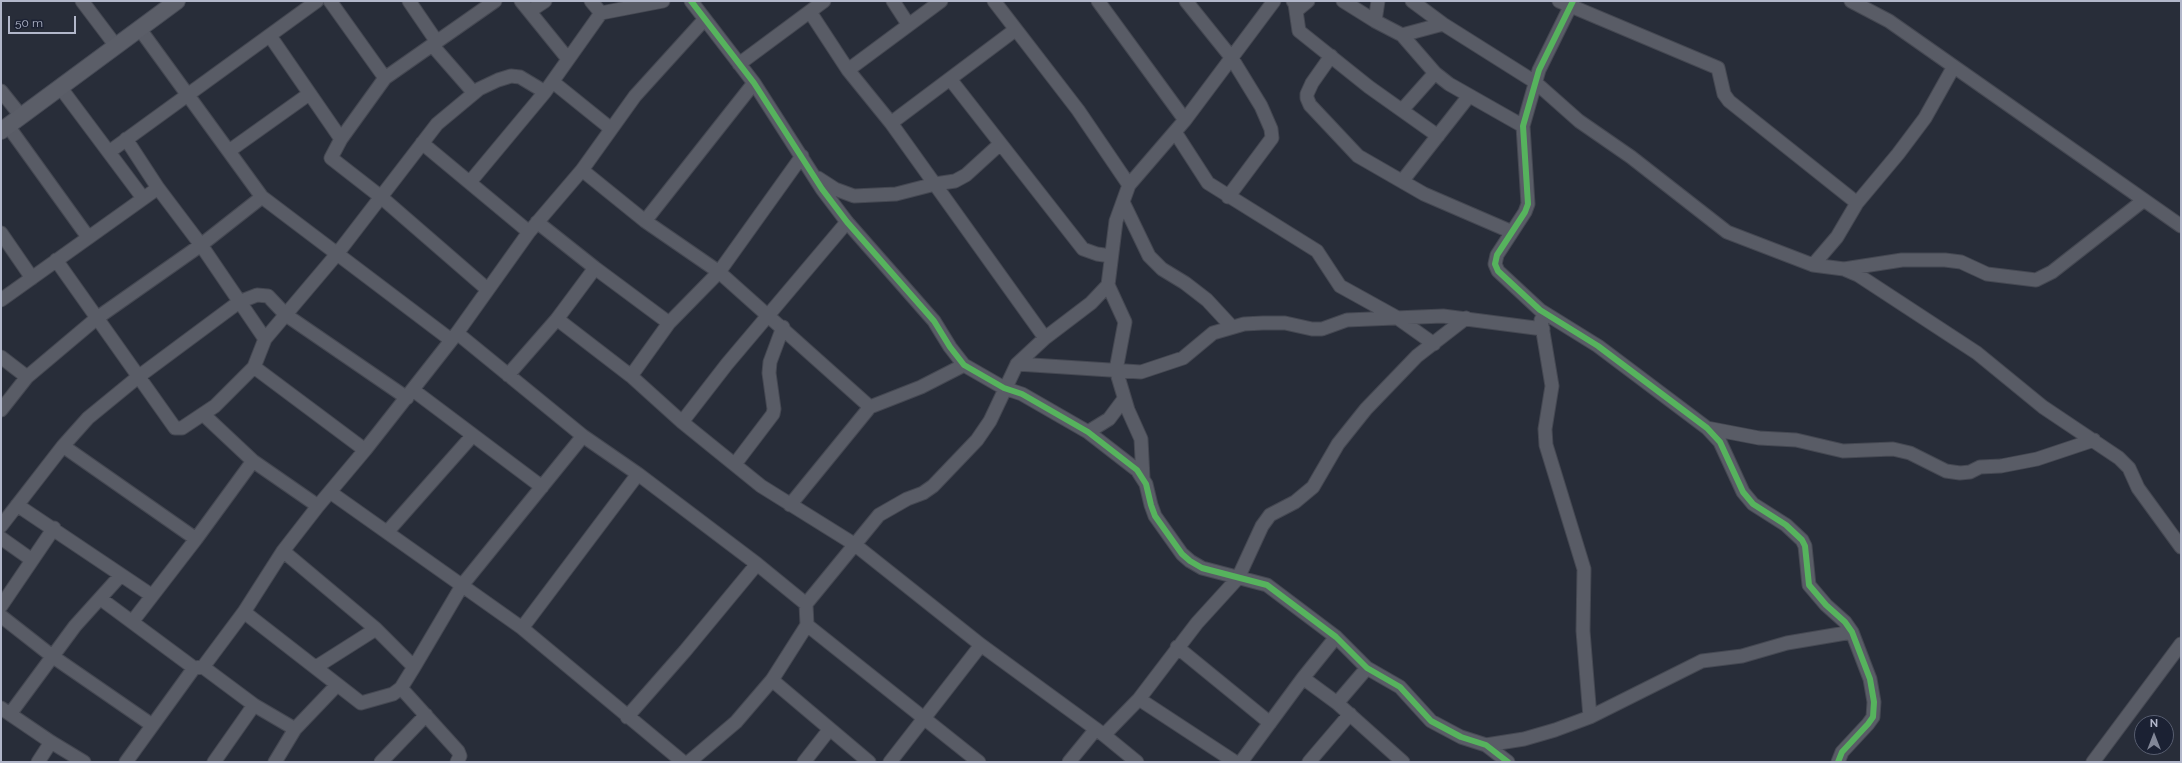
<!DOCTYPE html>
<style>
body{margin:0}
#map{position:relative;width:2182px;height:763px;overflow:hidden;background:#282d39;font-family:Raleway,sans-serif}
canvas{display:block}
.frame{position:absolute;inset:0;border:2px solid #b2b7ca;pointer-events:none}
.north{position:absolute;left:2134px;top:715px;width:40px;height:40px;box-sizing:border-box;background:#1b2133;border:1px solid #575d6f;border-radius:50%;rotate:0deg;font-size:11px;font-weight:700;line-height:16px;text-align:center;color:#b2b7ca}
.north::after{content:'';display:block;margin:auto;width:14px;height:18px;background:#828797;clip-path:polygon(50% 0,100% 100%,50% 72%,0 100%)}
.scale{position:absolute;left:8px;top:16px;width:68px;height:18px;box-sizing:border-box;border:2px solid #b2b7ca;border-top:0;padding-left:5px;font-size:12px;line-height:14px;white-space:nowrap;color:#b2b7ca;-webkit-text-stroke:3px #1b2133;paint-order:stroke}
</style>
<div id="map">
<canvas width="2182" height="763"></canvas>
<div class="frame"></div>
<div class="north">N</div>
<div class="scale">50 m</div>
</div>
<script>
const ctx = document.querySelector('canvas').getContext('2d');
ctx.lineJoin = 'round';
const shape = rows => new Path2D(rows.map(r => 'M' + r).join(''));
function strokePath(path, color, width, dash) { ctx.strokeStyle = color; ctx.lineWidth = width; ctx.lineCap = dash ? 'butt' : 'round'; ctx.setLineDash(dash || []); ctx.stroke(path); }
const minor = shape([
 [82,1,116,46],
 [330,1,385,78],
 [409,1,437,42],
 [521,1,568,59],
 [591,1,601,13,663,1],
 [691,1,754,83,822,189,847,222,934,321,950,347,964,365,1004,388,1022,394,1088,432,1137,470,1146,484,1151,505,1155,516,1182,554,1190,561,1202,568,1267,585,1336,637,1367,668,1400,687,1431,721,1461,737,1486,745,1508,762],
 [893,1,908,24],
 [994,1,1078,110,1129,185],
 [1098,1,1185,120],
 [1186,1,1231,57,1261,106,1271,129,1272,138,1228,197],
 [1293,1,1295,4,1299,31,1369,87,1438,136],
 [1343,1,1375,21],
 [1378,1,1375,21,1402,35,1435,73,1449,84,1523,126],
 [1412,1,1443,24,1535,82,1579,121,1631,157,1727,232,1813,265,1844,269,1858,275,1977,353,2043,407,2119,458,2129,468,2138,488,2181,547],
 [1559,1,1718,68,1724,94,1729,101,1857,203],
 [1573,1,1539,70,1523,126,1528,204,1525,212,1497,255,1495,264,1498,271,1540,310,1598,346,1707,428,1720,442,1743,492,1753,504,1786,525,1802,540,1805,546,1809,585,1826,605,1845,622,1852,632,1870,679,1874,702,1873,717,1868,724,1842,752,1838,762],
 [1851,1,1889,21,2181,226],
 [530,11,545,1],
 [1296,11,1308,1],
 [810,12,848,70,891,123,1045,338],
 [139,28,262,197,451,340],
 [1402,35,1443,24],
 [270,36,341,139],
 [432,45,474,93],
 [1331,56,1312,83,1307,94,1307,98,1310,105,1358,156,1424,194,1512,232],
 [739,64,824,1],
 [848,70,941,1],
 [950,79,1083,249,1097,254,1111,256],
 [553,82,610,128],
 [60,87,143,198],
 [1,91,21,116],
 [1402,110,1435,73],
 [891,123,1015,30],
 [8,126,88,237],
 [1175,132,1208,183,1317,251,1340,286,1396,317,1434,344],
 [126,139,158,188,201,245,265,339],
 [422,143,529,232],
 [229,151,309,94],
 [109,152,317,1],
 [582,170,645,221,719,272,870,407],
 [818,178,835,189,854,196,896,194,935,184,955,181,966,175,1000,144],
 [1403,180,1469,96],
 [470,182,545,92,601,13],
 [1123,202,1149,256,1162,269,1185,283,1207,300,1232,327],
 [645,221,754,83],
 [537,222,595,268,669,323],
 [1,233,32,278],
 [56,260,175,428,182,428,215,406,254,367,265,339,337,254,437,124,479,89,498,80,511,76,520,77,545,92],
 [1813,265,1837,237,1857,203,1898,154,1925,118,1953,68],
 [1844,269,1902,260,1945,260,1961,262,1987,274,2036,280,2052,272,2144,200],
 [1108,285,1125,322,1116,370,1128,410,1141,439,1143,478],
 [487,289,381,197,331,158,341,139,385,78,495,1],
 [1,300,158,188],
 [557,319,631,376,682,422,761,486,854,544,981,645,1104,735,1137,762],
 [1541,320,1552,386,1545,429,1546,445,1584,569,1583,631,1590,717],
 [457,333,583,436,638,474,757,564,806,604,807,625,772,680,736,722,689,762],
 [1,357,27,377],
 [1017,364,1141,372,1183,358,1213,333,1244,324,1263,323,1285,323,1312,329,1322,329,1347,320,1443,316,1543,329],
 [254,367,365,450],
 [508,375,557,319,595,268],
 [631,376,669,323,719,272,802,156],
 [413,390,542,487],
 [1,410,27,377,97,318,201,245,262,197],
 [204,415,253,461,318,506],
 [682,422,727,364,847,222],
 [1707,428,1759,438,1796,440,1843,451,1893,449,1910,453,1946,471,1960,473,1970,472,1980,467,2001,466,2037,459,2094,440],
 [1088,432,1109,419,1124,399],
 [63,446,196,539],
 [735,464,773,414,774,409,769,373,770,362,783,327],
 [330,492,522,628,683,762],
 [17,505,151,595],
 [790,505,870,407,921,387,964,365],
 [1,526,63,446,88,418,138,377,239,302,257,295,268,296,286,315,407,398],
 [388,531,473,435],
 [1,538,32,560],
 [283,551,376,629,414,667],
 [101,599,194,668],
 [806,604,879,515,907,499,923,493,933,486,977,440,990,421,1017,364,1045,338,1091,303,1108,285,1116,221,1129,185,1185,120,1274,1],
 [1,606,54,528],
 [244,612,361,703,393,694,401,688,414,667,463,584,583,436],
 [1,616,52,656,152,725],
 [132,622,196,539,253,461],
 [807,625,979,762],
 [522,628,638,474],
 [1177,647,1270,723],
 [203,667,254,705,295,729],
 [316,667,376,629],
 [1303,678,1337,703,1403,762],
 [772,680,869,762],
 [401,688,458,751,460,756,457,762],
 [1139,699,1235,762],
 [1337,703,1367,668],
 [1,708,51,742,84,762],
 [10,714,75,626,121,575],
 [627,717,685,651,757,564],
 [1104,735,1139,699,1197,623,1238,578,1262,526,1270,515,1295,502,1313,487,1338,444,1366,409,1417,356,1466,318],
 [1486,745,1524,739,1555,730,1590,717,1702,661,1742,656,1787,643,1852,632],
 [38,762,51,742],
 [126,762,194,668,203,667,244,612,283,551,318,506,365,450,457,333,529,232,582,170,635,96,704,20],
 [214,762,254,705],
 [275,762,295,729,337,685],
 [381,762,426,715],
 [804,762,829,730],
 [890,762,981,645],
 [1069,762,1096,729],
 [1241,762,1303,678,1336,637],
 [1309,762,1350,714],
 [2093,762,2181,644]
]);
const major = shape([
 [1,131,177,1]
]);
const cycleway = shape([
 [691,1,754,83,822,189,847,222,934,321,950,347,964,365,1004,388,1022,394,1088,432,1137,470,1146,484,1151,505,1155,516,1182,554,1190,561,1202,568,1267,585,1336,637,1367,668,1400,687,1431,721,1461,737,1486,745,1508,762],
 [1573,1,1539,70,1523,126,1528,204,1525,212,1497,255,1495,264,1498,271,1540,310,1598,346,1707,428,1720,442,1743,492,1753,504,1786,525,1802,540,1805,546,1809,585,1826,605,1845,622,1852,632,1870,679,1874,702,1873,717,1868,724,1842,752,1838,762]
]);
strokePath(minor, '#454852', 15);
strokePath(major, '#464a55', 18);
strokePath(minor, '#595c66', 13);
strokePath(major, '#5b5e68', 16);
strokePath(cycleway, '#56b35d', 6);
</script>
